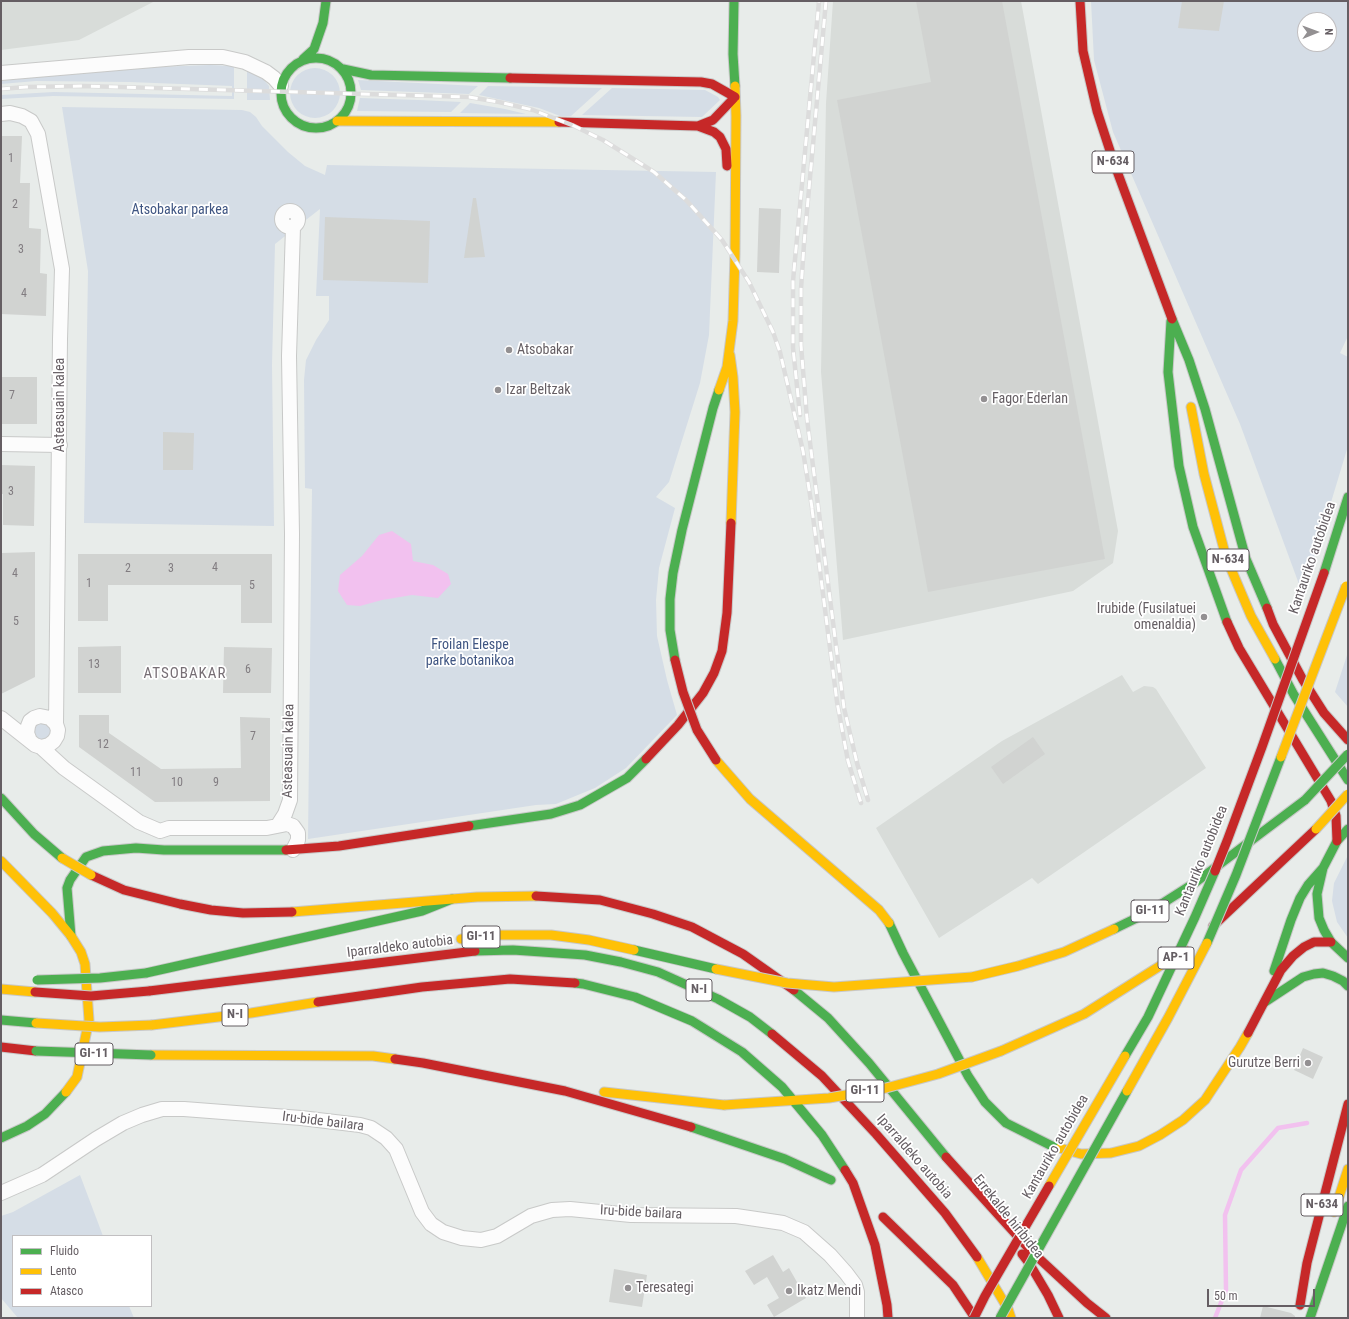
<!DOCTYPE html>
<style>
body{margin:0}
#map{position:relative;width:1349px;height:1319px;overflow:hidden;background:#e8ecea;font-family:"Roboto Condensed",sans-serif}
canvas{display:block}
.frame{position:absolute;inset:0;border:2px solid #655e63;pointer-events:none}
.legend{position:absolute;left:12px;top:1235px;width:140px;height:72px;box-sizing:border-box;background:#fff;border:1px solid #c1bfc1;margin:0;padding:5px 7px;list-style:none;font-size:12px;color:#655e63}
.legend li{display:flex;align-items:center;gap:8px;height:20px}
.legend b{width:20px;border:1px solid #c1bfc1}
.north{position:absolute;left:1297px;top:12px;width:40px;height:40px;box-sizing:border-box;background:#fff;border:1px solid #c1bfc1;border-radius:50%;rotate:89deg;font-size:11px;font-weight:700;line-height:16px;text-align:center;color:#655e63}
.north::after{content:'';display:block;margin:auto;width:14px;height:18px;background:#939092;clip-path:polygon(50% 0,100% 100%,50% 72%,0 100%)}
.scale{position:absolute;left:1207px;top:1289px;width:108px;height:18px;box-sizing:border-box;border:2px solid #655e63;border-top:0;padding-left:5px;font-size:12px;line-height:14px;white-space:nowrap;color:#655e63;-webkit-text-stroke:3px #fff;paint-order:stroke}
</style>
<div id="map">
<canvas width="1349" height="1319"></canvas>
<div class="frame"></div>
<ul class="legend">
<li><b style="height:5px;background:#4caf50"></b>Fluido</li>
<li><b style="height:5px;background:#ffc107"></b>Lento</li>
<li><b style="height:5px;background:#c62828"></b>Atasco</li>
</ul>
<div class="north">N</div>
<div class="scale">50 m</div>
</div>
<script>
const ctx = document.querySelector('canvas').getContext('2d');
ctx.lineJoin = 'round';
function paint(path, color) { ctx.fillStyle = color; ctx.fill(path, 'evenodd'); }
const shape = rows => new Path2D(rows.map(r => 'M' + r).join(''));
function strokePath(path, color, width, dash) { ctx.strokeStyle = color; ctx.lineWidth = width; ctx.lineCap = dash ? 'butt' : 'round'; ctx.setLineDash(dash || []); ctx.stroke(path); }
function drawText(font, color, halo, rows, align = 'center') {
  ctx.font = font + ' "Roboto Condensed",sans-serif'; ctx.lineWidth = 3.5; ctx.setLineDash([]); ctx.textBaseline = 'middle'; ctx.strokeStyle = halo; ctx.fillStyle = color; for (const [text, x, y, turn = 0] of rows) {
    ctx.save(); ctx.translate(x, y); ctx.rotate((+turn || 0) * Math.PI / 180); ctx.textAlign = isNaN(turn) ? turn : align; if (halo) ctx.strokeText(text, 0, 0); ctx.fillText(text, 0, 0); ctx.restore();
  }
}
const industrial = shape([
 [1,1,155,1,79,40,1,50],
 [833,1,1021,1,1118,531,1113,563,1073,591,843,640,821,372,826,103],
 [1122,675,1133,692,1144,686,1153,687,1156,689,1206,768,1038,884,1032,878,939,938,876,828,1002,741]
]);
const green = shape([
 [1091,1,1348,1,1348,336,1340,353,1348,357,1348,446,1303,595,1240,424,1113,132,1094,60],
 [1305,20,1329,20,1329,44,1305,44],
 [210,65,234,66,234,99,53,96,1,99,1,95,54,92,232,96,232,86,129,82,36,81,1,84,1,81,28,78,155,67],
 '290 93a25 25 0 1 1 50 0a25 25 0 1 1-50 0Z',
 [247,69,263,79,269,86,270,100,247,100],
 [358,80,478,86,469,94,361,90],
 [488,86,602,88,571,116,560,116,539,108,479,95],
 [612,88,705,90,718,97,720,100,702,117,582,115],
 [360,98,418,100,461,102,451,112,357,111],
 [470,103,505,109,526,114,460,113],
 [62,107,242,110,250,112,256,117,262,126,288,152,305,166,325,175,327,165,716,172,709,335,700,383,669,482,656,497,675,508,659,568,656,600,657,636,667,680,677,715,626,768,595,788,556,804,536,805,308,839,312,489,305,488,304,380,306,360,316,340,329,320,329,296,316,296,320,209,275,244,272,365,274,526,84,523,88,271],
 [1348,652,1348,707,1335,692],
 '33 732a9 9 0 1 1 18 0a9 9 0 1 1-18 0Z',
 [1348,855,1348,938,1337,922,1332,901,1334,883],
 [80,1175,103,1236,13,1236,13,1306,129,1306,134,1318,18,1318,1,1298,1,1216,13,1212]
]);
const water = shape([
 [392,531,411,544,413,561,433,565,448,574,451,584,438,598,412,595,382,600,360,606,347,605,338,591,340,575,362,556,379,535]
]);
const stream = shape([
 [1215,1318,1226,1290,1225,1215,1241,1170,1278,1128,1307,1123]
]);
const building = shape([
 [916,1,1002,1,1105,559,928,592,837,100,931,82],
 [1182,1,1224,1,1219,31,1178,28],
 [1,136,22,136,20,183,30,183,29,228,41,229,40,273,47,274,46,316,1,314],
 [473,198,476,198,485,257,464,258],
 [759,208,781,209,779,273,757,272],
 [325,217,430,221,428,283,323,280],
 [1,377,37,377,37,424,1,424],
 [163,432,194,433,193,470,163,470],
 [1,465,35,466,34,526,3,525,3,494,1,494],
 [35,552,35,677,1,694,2,553],
 [78,554,272,554,272,623,241,623,241,585,108,585,108,621,78,621],
 [121,646,121,693,78,693,78,647],
 [224,647,272,648,271,693,223,693],
 [79,715,109,715,109,733,161,769,241,768,240,717,270,718,270,801,155,802,79,747],
 [1033,737,1045,754,1003,784,991,767],
 [1303,1048,1323,1057,1313,1079,1294,1070],
 [773,1255,783,1272,789,1268,806,1298,774,1317,767,1305,779,1298,767,1277,754,1285,745,1271],
 [614,1269,647,1275,642,1307,609,1302],
 [1263,1306,1291,1313,1295,1316,1295,1318,1260,1318]
]);
const street = shape([
 [1,73,189,57,223,57,245,62,266,72,274,78,281,86],
 [1,114,10,113,22,116,31,121,38,134,62,269,60,339,56,724],
 '282 219a8 8 0 1 1 16 0a8 8 0 1 1-16 0Z',
 [1,444,60,445],
 [1,718,35,745,41,747,64,768,139,822,160,831,169,828,267,828,287,824,293,826,298,833,298,840,293,850],
 [30,741,27,733,28,726,30,721,34,718,40,716,50,718,56,724,58,730,57,736,54,741,49,745,41,747],
 [278,825,285,814,290,800,292,534,289,356,293,227],
 [1,1193,42,1175,96,1139,123,1123,142,1115,162,1109,184,1109,301,1118,360,1125,371,1128,386,1138,396,1149,422,1212,431,1224,443,1232,462,1238,481,1240,497,1236,531,1216,552,1210,570,1209,631,1215,736,1216,783,1223,804,1232,830,1255,846,1273,855,1285,857,1292,857,1318]
]);
const fast = shape([
 [734,1,733,54,735,86],
 '281 93a35 35 0 1 1 70 0a35 35 0 1 1-70 0Z',
 [303,59,314,49,323,23,326,1],
 [343,69,371,75,510,78],
 [1172,319,1189,360,1205,409,1246,559,1267,608],
 [1171,321,1168,372,1179,466,1193,527,1227,622],
 [1324,573,1348,497],
 [1275,659,1294,695,1348,780],
 [675,660,670,630,670,599,673,573,682,530,713,408,719,390],
 [1,798,34,834,62,858],
 [469,826,551,814,580,805,627,778,646,759],
 [1348,829,1337,841,1323,868,1317,894,1319,918,1324,930,1331,942,1348,958],
 [889,923,903,953,968,1076,985,1102,1006,1123,1052,1146,1060,1148],
 [1114,929,1149,912,1196,882,1305,800],
 [71,936,67,888,70,880,86,857,103,851,136,848,164,850,286,850],
 [634,950,716,969],
 [475,951,513,950,585,955,621,962,658,972,718,999,750,1017,772,1034],
 [1274,971,1291,920,1300,898,1308,885,1323,868],
 [146,973,422,911,452,899],
 [794,990,828,1018,869,1063,946,1157],
 [1265,1002,1303,977,1314,974,1323,973,1333,976,1343,981,1348,986],
 [1,1020,36,1023],
 [691,1127,785,1159,831,1180],
 [1,1138,27,1126,45,1114,66,1092],
 [1310,1318,1348,1206]
]);
const slow = shape([
 [337,121,559,122],
 [730,355,733,377,735,412,731,523],
 [719,390,727,367,733,321,735,254,736,116,735,86],
 [1191,407,1204,474,1226,557,1251,616,1275,659],
 [716,760,750,799,879,910,889,923],
 [1,861,52,913,71,936,81,952,85,964,89,1020,77,1077,66,1092],
 [292,912,477,897,536,896],
 [461,939,494,935,551,935,589,940,634,950],
 [972,977,1018,966,1064,952,1114,929],
 [1,989,35,992],
 [152,1025,251,1013,318,1002],
 [1001,1051,1084,1014,1174,957,1184,949],
 [151,1055,373,1056,395,1059],
 [604,1092,724,1105],
 [1060,1148,1081,1154,1111,1153,1139,1146,1160,1135,1183,1120,1205,1100,1240,1047,1248,1033],
 [1334,1212,1348,1169],
 [977,1257,1008,1309,1011,1318]
]);
const jam = shape([
 [1080,1,1083,51,1097,111,1114,163,1172,319],
 [510,78,701,82,712,84,735,97],
 [559,122,698,126,714,132,720,137,726,149,727,166],
 [698,126,713,120,735,97],
 [1267,608,1273,624,1303,680,1324,713,1348,740],
 [1227,622,1239,648,1331,801,1336,816,1337,841],
 [646,759,678,725,703,693,714,673,722,651,727,613,731,523],
 [286,850,339,846,469,826],
 [91,875,124,890,180,904,211,910,243,913,292,912],
 [536,896,600,900,653,914,692,927,743,954,794,990],
 [1213,926,1316,829],
 [149,991,475,951],
 [1248,1033,1281,970,1293,956,1304,947,1314,942,1331,942],
 [772,1034,822,1076,876,1134,945,1213,977,1257],
 [1,1047,36,1051],
 [395,1059,423,1063,565,1091,691,1127],
 [946,1157,1031,1251,1087,1303,1106,1318],
 [883,1217,953,1285,975,1318],
 [1022,1254,1029,1263,1048,1295,1059,1318],
 [1300,1305,1307,1263,1348,1104]
]);
const rail = shape([
 [826,1,804,244,801,289,801,345,807,419,844,708,857,763,868,800],
 [1,89,26,87,84,86,469,97,499,102,533,110,572,125,603,140,654,172,686,200,722,240,749,282,773,332,780,352,803,451,813,514],
 [800,415,793,348,793,281,819,1],
 [812,509,837,702,848,761,861,803]
]);
const fastBridge = shape([
 [1305,800,1348,754],
 [1207,943,1236,875,1281,757],
 [37,980,100,978,146,973],
 [575,983,583,984,635,997,692,1021,742,1052,782,1087,822,1135,845,1170],
 [36,1051,151,1055],
 [1125,1056,1148,1017,1195,917,1215,871],
 [1000,1318,1127,1091]
]);
const slowBridge = shape([
 [1281,757,1346,586],
 [1316,829,1348,794],
 [62,858,91,875],
 [716,969,787,983,834,987,972,977],
 [36,1023,100,1027,152,1025],
 [1127,1091,1168,1018,1207,943],
 [724,1105,829,1098,886,1088,938,1074,1001,1051],
 [1049,1186,1125,1056]
]);
const jamBridge = shape([
 [675,660,683,692,697,730,716,760],
 [1215,871,1227,841,1262,747,1324,573],
 [35,992,91,996,149,991],
 [318,1002,422,987,510,979,575,983],
 [845,1170,853,1183,875,1245,887,1305,888,1318],
 [974,1318,985,1296,1049,1186]
]);
const markers = [
 [509,350,4,"#939092"],
 [498,390,4,"#939092"],
 [984,399,4,"#939092"],
 [1204,617,4,"#939092"],
 [1308,1063,4,"#939092"],
 [628,1288,4,"#939092"],
 [789,1291,4,"#939092"]
];
const numberNames = [
 ["1",11,159],
 ["2",15,205],
 ["3",21,250],
 ["4",24,294],
 ["7",12,396],
 ["3",11,492],
 ["4",215,568],
 ["2",128,569],
 ["3",171,569],
 ["4",15,574],
 ["1",89,584],
 ["5",252,586],
 ["5",16,622],
 ["13",94,665],
 ["6",248,670],
 ["7",253,737],
 ["12",103,745],
 ["11",136,773],
 ["10",177,783],
 ["9",216,783]
];
const shields = [
 [1113,162,42],
 [1228,560,42],
 [1150,911,38],
 [481,937,38],
 [1176,958,36],
 [699,990,26],
 [235,1015,26],
 [94,1054,38],
 [865,1091,38],
 [1322,1205,42]
];
const shieldNames = [
 ["N-634",1113,162],
 ["N-634",1228,560],
 ["GI-11",1150,911],
 ["GI-11",481,937],
 ["AP-1",1176,958],
 ["N-I",699,990],
 ["N-I",235,1015],
 ["GI-11",94,1054],
 ["GI-11",865,1091],
 ["N-634",1322,1205]
];
const parkNames = [
 ["Atsobakar parkea",180,210],
 ["Froilan Elespe",470,645],
 ["parke botanikoa",470,661]
];
const poiNames = [
 ["Atsobakar",517,350],
 ["Izar Beltzak",506,390],
 ["Fagor Ederlan",992,399],
 ["Irubide (Fusilatuei",1196,609,"right"],
 ["omenaldia)",1196,625,"right"],
 ["Gurutze Berri",1300,1063,"right"],
 ["Teresategi",636,1288],
 ["Ikatz Mendi",797,1291]
];
const streetNames = [
 ["Asteasuain kalea",60,405,-90],
 ["Kantauriko autobidea",1313,558,-71],
 ["Asteasuain kalea",289,751,-89],
 ["Kantauriko autobidea",1202,861,-68],
 ["Iparraldeko autobia",400,947,-7],
 ["Iru-bide bailara",323,1122,7],
 ["Kantauriko autobidea",1056,1147,-60],
 ["Iparraldeko autobia",914,1157,49],
 ["Iru-bide bailara",641,1213,3],
 ["Errekalde hiribidea",1008,1217,51]
];
const neighbourhoodNames = [
 ["ATSOBAKAR",185,674]
];
paint(industrial, '#d8dcd9');
paint(green, '#d5dde6');
paint(water, '#f2c1ef');
strokePath(stream, '#f2c1ef', 4.5);
paint(building, '#d1d3d1');
strokePath(street, '#c8c9c8', 16);
strokePath(fast, '#c8c8c8', 11);
strokePath(slow, '#c8c8c8', 11);
strokePath(jam, '#c8c8c8', 11);
strokePath(street, '#fcfcfc', 14);
strokePath(fast, '#4caf50', 9);
strokePath(slow, '#ffc107', 9);
strokePath(jam, '#c62828', 9);
strokePath(rail, '#dcdcdc', 4.5);
strokePath(rail, '#fff', 3, [9]);
strokePath(fastBridge, '#c8c8c8', 11, []);
strokePath(slowBridge, '#c8c8c8', 11, []);
strokePath(jamBridge, '#c8c8c8', 11, []);
strokePath(fastBridge, '#4caf50', 9);
strokePath(slowBridge, '#ffc107', 9);
strokePath(jamBridge, '#c62828', 9);
for (const [x, y, r, color] of markers) { const dot = new Path2D(); dot.arc(x, y, r, 0, 2 * Math.PI); ctx.fillStyle = color; ctx.fill(dot); strokePath(dot, '#fff', 1.5); }
drawText('12px', '#817c80', null, numberNames);
for (const [x, y, w] of shields) { const box = new Path2D(); box.roundRect(x - w / 2, y - 11, w, 22, 3); ctx.fillStyle = '#fff'; ctx.fill(box); strokePath(box, '#655e63', 1); }
drawText('bold 13px', '#655e63', null, shieldNames);
drawText('14px', '#3f5582', '#fff', parkNames);
drawText('14px', '#655e63', '#fff', poiNames, 'left');
drawText('14px', '#655e63', '#fff', streetNames);
ctx.letterSpacing = '1px';
drawText('15px', '#776f75', '#fff', neighbourhoodNames);
ctx.letterSpacing = '0px';
</script>
